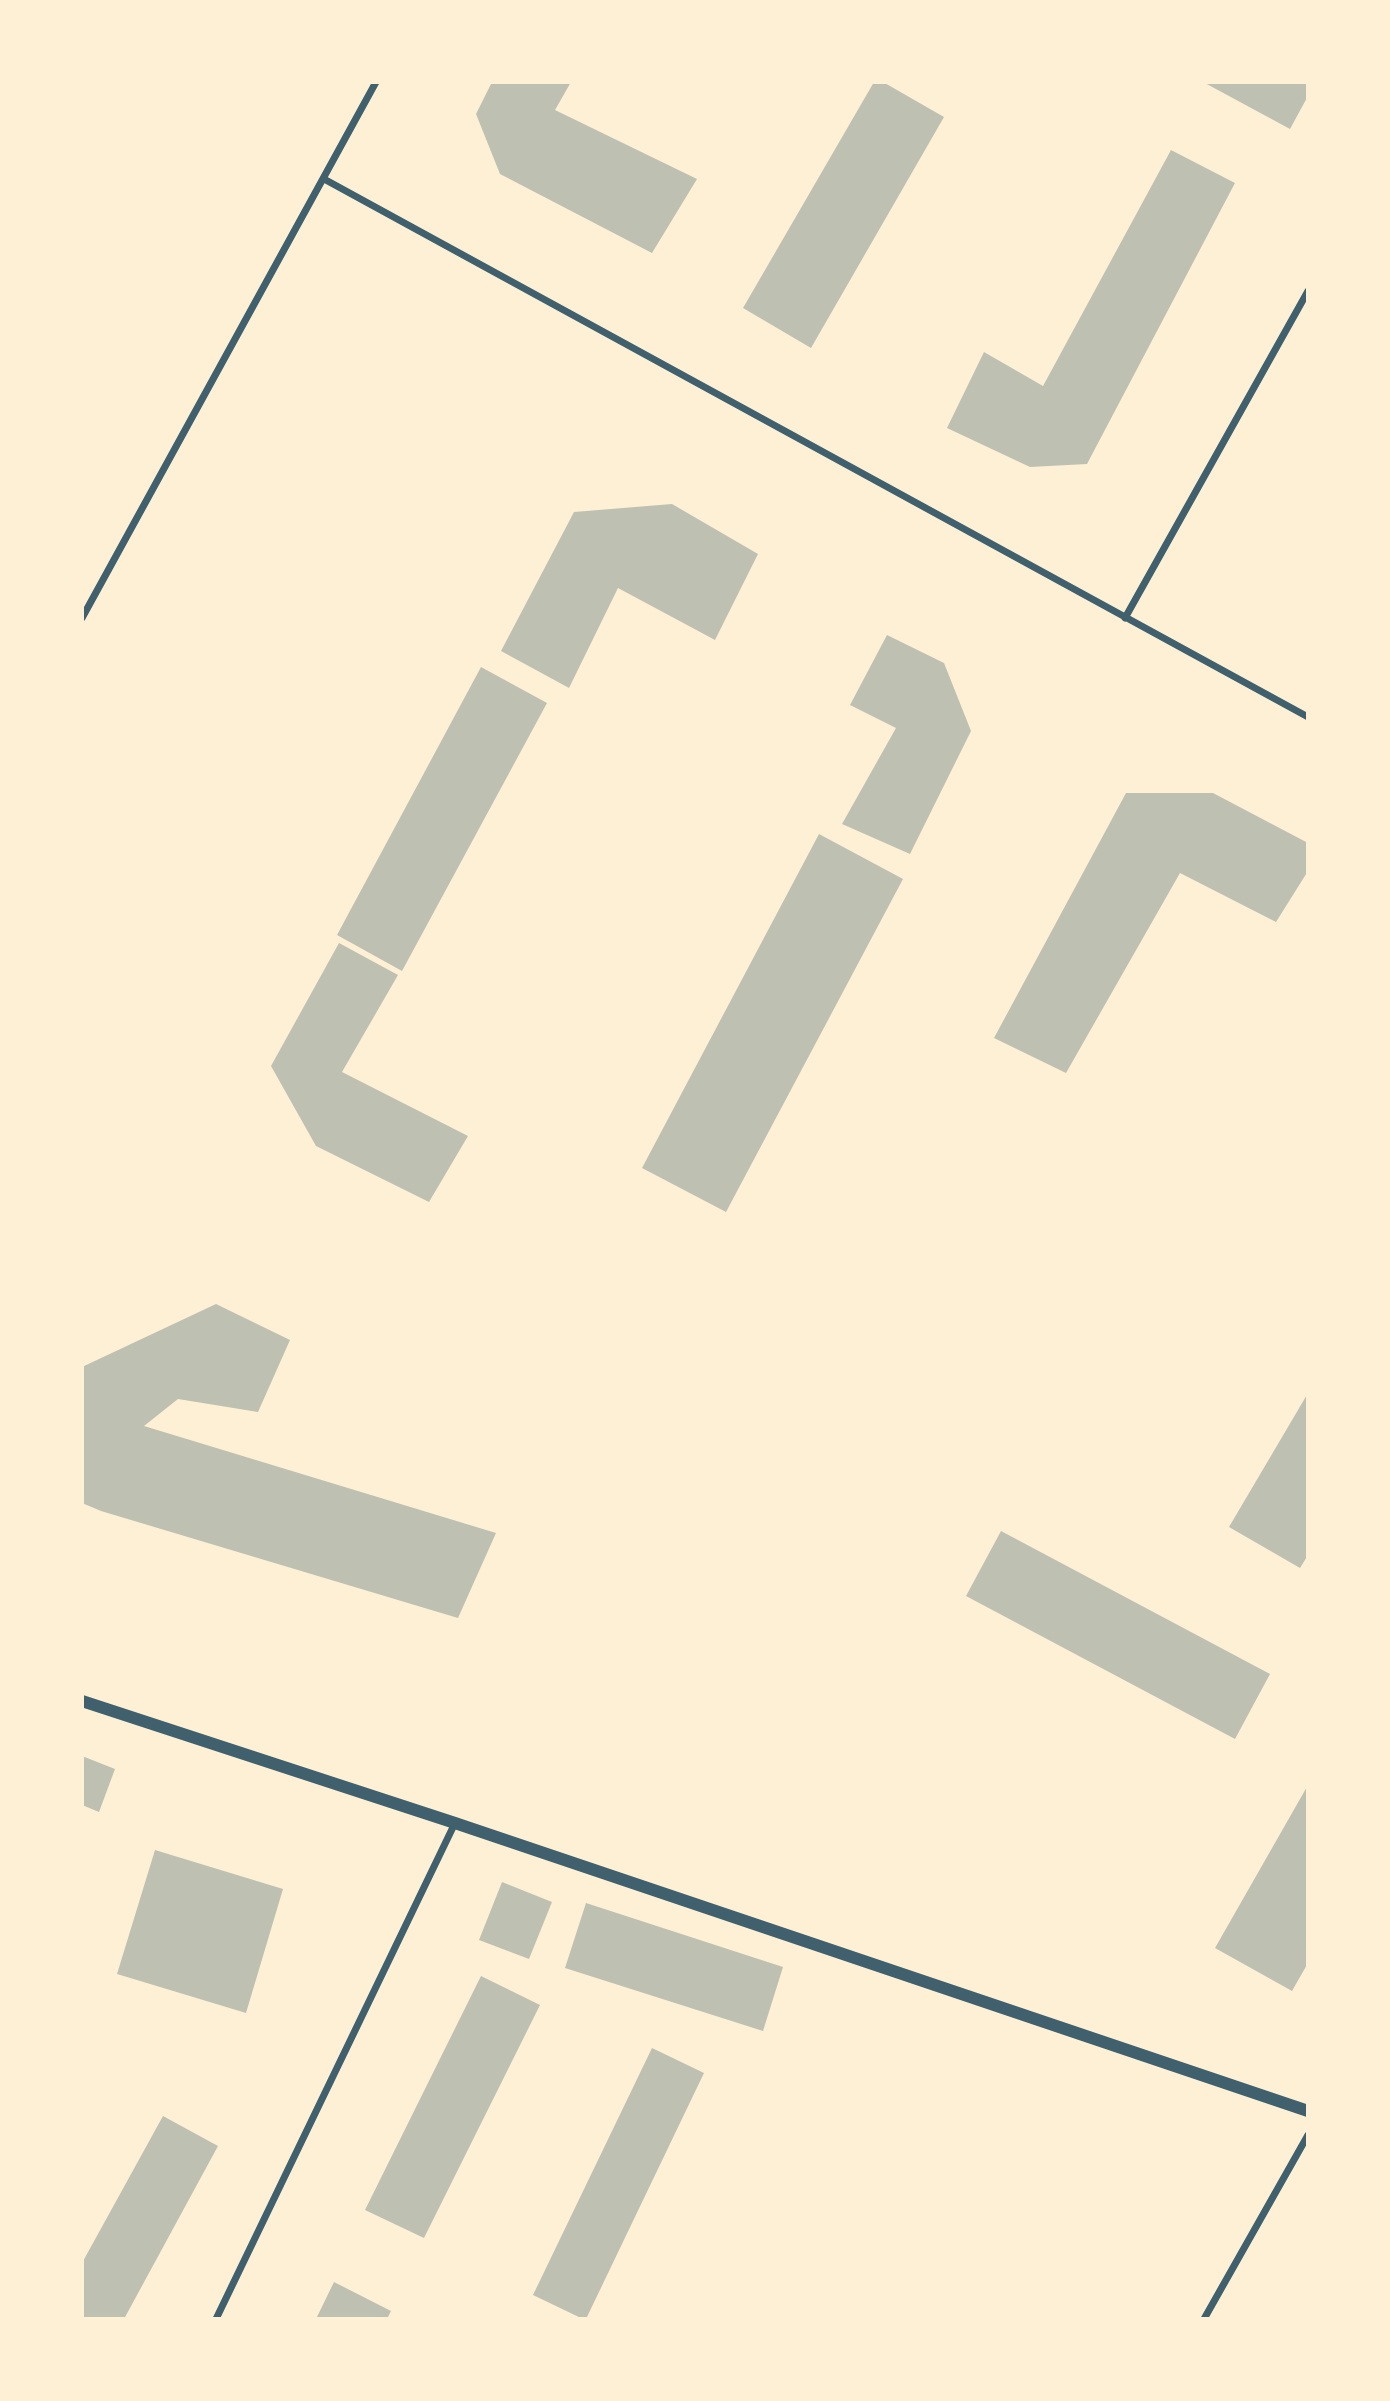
<!DOCTYPE html>
<style>
body{margin:0}
#map{position:relative;width:1390px;height:2401px;overflow:hidden;background:#fdf0d5;font-family:"Roboto Condensed",sans-serif}
canvas{display:block}
.frame{position:absolute;inset:0;border:84px solid #fdf0d5;pointer-events:none}
</style>
<div id="map">
<canvas width="1390" height="2401"></canvas>
<div class="frame"></div>
</div>
<script>
const ctx = document.querySelector('canvas').getContext('2d');
ctx.lineJoin = 'round';
function paint(path, color) { ctx.fillStyle = color; ctx.fill(path, 'evenodd'); }
const shape = rows => new Path2D(rows.map(r => 'M' + r).join(''));
function strokePath(path, color, width, dash) { ctx.strokeStyle = color; ctx.lineWidth = width; ctx.lineCap = dash ? 'butt' : 'round'; ctx.setLineDash(dash || []); ctx.stroke(path); }
const building = shape([
 [492,82,571,82,555,110,697,179,652,253,500,174,476,114],
 [874,82,883,82,944,117,811,348,743,308],
 [1203,82,1308,82,1308,96,1290,129],
 [1171,150,1235,183,1087,464,1030,467,947,428,984,352,1043,386],
 [672,504,758,554,715,640,618,588,569,688,501,651,574,512],
 [887,635,944,663,971,731,910,854,842,824,896,728,850,705],
 [481,667,547,703,402,971,337,935],
 [1126,793,1213,793,1308,843,1308,871,1276,922,1180,873,1066,1073,994,1038],
 [819,834,903,879,726,1212,642,1168],
 [339,943,398,975,342,1072,468,1136,429,1202,316,1146,271,1066],
 [216,1304,290,1340,258,1412,178,1399,144,1426,496,1533,458,1618,101,1511,82,1503,82,1367],
 [1308,1393,1308,1555,1300,1568,1229,1527],
 [1001,1531,1270,1674,1235,1739,966,1596],
 [82,1756,115,1769,99,1812,82,1805],
 [1308,1785,1308,1963,1292,1991,1215,1948],
 [155,1850,283,1889,246,2013,117,1974],
 [502,1882,552,1902,529,1959,479,1940],
 [586,1903,783,1967,763,2031,565,1968],
 [481,1976,540,2005,424,2238,365,2210],
 [652,2048,704,2073,586,2319,583,2319,533,2295],
 [163,2116,218,2146,124,2319,82,2319,82,2263],
 [334,2282,391,2311,387,2319,316,2319]
]);
const minor = shape([
 [324,179,1308,717],
 [82,618,376,82],
 [1125,618,1308,291],
 [216,2319,455,1823],
 [1204,2319,1308,2135]
]);
const tertiary = shape([
 [82,1701,455,1823,1308,2111]
]);
paint(building, '#bec0b2');
strokePath(minor, '#3f606c', 7);
strokePath(tertiary, '#3f606c', 12);
</script>
